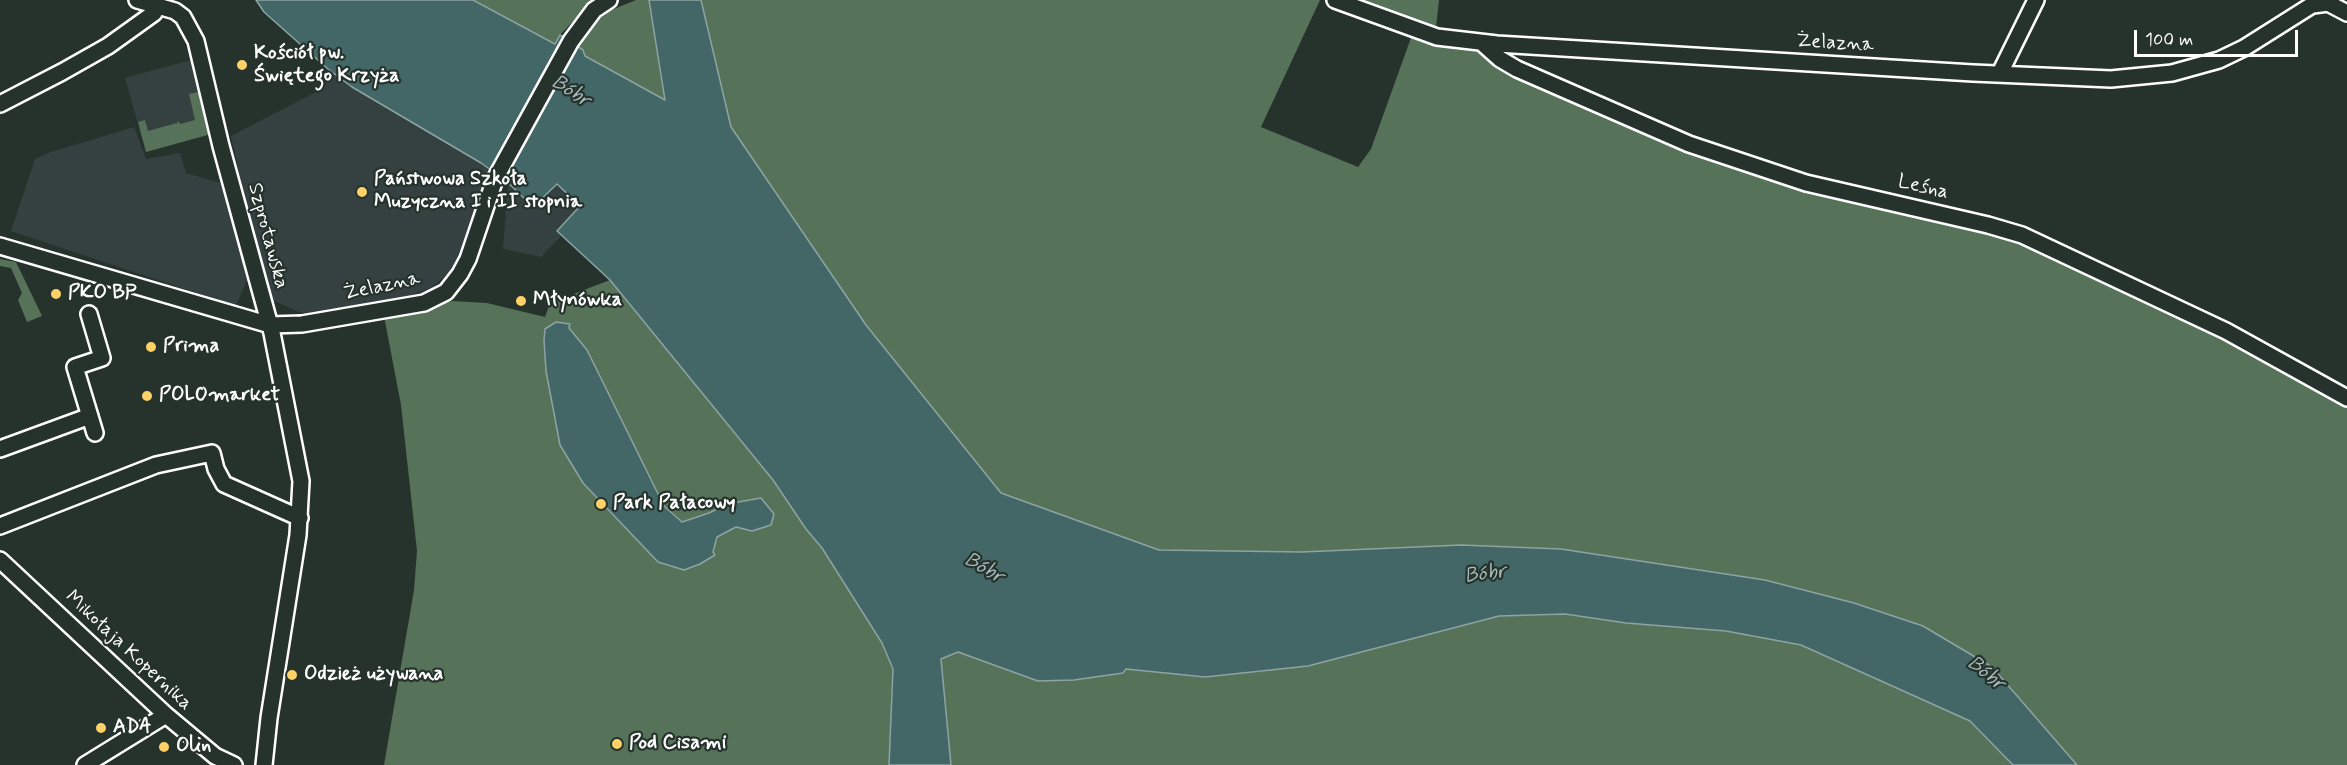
<!DOCTYPE html>
<meta charset="utf-8">
<style>
body{margin:0}
#map{position:relative;width:2347px;height:765px;overflow:hidden;background:#26332d;font-family:Mynerve,sans-serif}
canvas{display:block}
.scale{position:absolute;left:2134px;top:30px;width:164px;height:27px;box-sizing:border-box;border:3px solid #fff;border-top:0;padding-left:8px;font-size:18px;line-height:21px;white-space:nowrap;color:#fff;-webkit-text-stroke:4px #26332d;paint-order:stroke}
</style>
<div id="map">
<canvas width="2347" height="765"></canvas>
<div class="scale">100 m</div>
</div>
<script>
const ctx = document.querySelector('canvas').getContext('2d');
ctx.lineJoin = 'round';
function paint(path, color) { ctx.fillStyle = color; ctx.fill(path, 'evenodd'); }
const shape = rows => new Path2D(rows.map(r => 'M' + r).join(''));
function strokePath(path, color, width, dash) { ctx.strokeStyle = color; ctx.lineWidth = width; ctx.lineCap = dash ? 'butt' : 'round'; ctx.setLineDash(dash || []); ctx.stroke(path); }
function drawText(font, color, halo, rows, align = 'center') {
  ctx.font = font + ' Mynerve,sans-serif'; ctx.lineWidth = 4.5; ctx.setLineDash([]); ctx.textBaseline = 'middle'; ctx.strokeStyle = halo; ctx.fillStyle = color; for (const [text, x, y, turn = 0] of rows) {
    ctx.save(); ctx.translate(x, y); ctx.rotate((+turn || 0) * Math.PI / 180); ctx.textAlign = isNaN(turn) ? turn : align; if (halo) ctx.strokeText(text, 0, 0); ctx.fillText(text, 0, 0); ctx.restore();
  }
}
const built = shape([
 [191,60,211,134,146,152,125,78],
 [328,69,352,87,488,168,456,263,444,277,431,288,408,296,304,314,267,298,231,136,316,92],
 [134,127,146,159,180,153,186,173,227,185,246,264,243,265,247,280,236,306,11,231,35,159,51,152],
 [557,184,580,207,557,230,562,235,541,257,503,249,508,185,532,208]
]);
const green = shape([
 [473,0,593,0,560,35,556,44],
 [636,0,649,0,666,101,585,56,583,50,578,47,591,26,609,11],
 [701,0,1320,0,1261,127,1358,167,1371,149,1412,35,1450,47,1481,52,1731,165,1788,185,2008,238,2057,257,2190,322,2347,407,2347,765,2077,765,1992,667,1854,603,1765,580,1561,549,1461,545,1302,552,1159,550,1001,493,866,325,731,127],
 [1359,0,1439,0,1436,28],
 [199,92,211,134,146,152,138,122,145,120,148,131,177,123,179,121,180,124,195,120,189,94],
 [0,259,16,262,42,316,27,322,18,300,22,293,11,268,0,266],
 [610,280,773,480,806,529,822,548,882,643,893,669,889,765,384,765,414,590,417,551,401,405,384,316,453,301,487,303,545,317,550,303],
 [1565,614,1626,623,1726,631,1801,645,1970,721,2013,765,951,765,941,659,958,652,1038,681,1074,680,1123,673,1126,669,1205,677,1308,666,1499,616]
]);
const water = shape([
 [256,0,473,0,555,44,560,35,583,50,585,56,665,100,649,0,701,0,731,127,866,325,1001,493,1159,550,1302,552,1461,545,1561,549,1765,580,1854,603,1923,626,1992,667,2077,765,2013,765,1970,721,1801,645,1726,631,1626,623,1565,614,1499,616,1308,666,1205,677,1126,669,1123,673,1074,680,1038,681,958,652,941,659,951,765,889,765,893,669,882,643,822,548,806,529,773,480,610,280,557,231,580,206,557,184,533,207,505,180,481,163,352,87,328,69,264,12,256,0],
 [556,322,570,324,569,328,587,350,664,506,682,522,709,513,727,504,761,498,774,514,771,525,752,531,736,527,717,537,713,552,715,555,700,564,684,570,658,562,583,483,560,445,546,371,544,340,545,329,556,322]
]);
const minor = shape([
 [137,0,175,11,183,17,196,41,221,146,272,333,301,481,298,535,269,718,264,765],
 [1335,0,1437,37,1497,44,1973,73,2111,79,2172,73,2219,60,2244,48,2320,0],
 [2313,5,2328,3,2347,13],
 [1481,42,1500,59,1517,69,1689,144,1806,183,1988,225,2022,235,2226,331,2347,398],
 [2000,73,2036,0],
 [0,104,62,72,108,46,154,13,157,6],
 [0,246,270,325,302,324,424,303,446,292,460,274,468,259,495,179,571,41,594,10,609,0],
 [89,314,102,358,75,367,95,433],
 [0,449,90,416],
 [0,526,156,465,212,453,216,469,224,484,300,518],
 [0,560,166,715,215,756,234,765],
 [85,765,166,715]
]);
const markers = [
 [242,65,6,"#ffd166"],
 [362,192,6,"#ffd166"],
 [56,294,6,"#ffd166"],
 [521,301,6,"#ffd166"],
 [151,347,6,"#ffd166"],
 [147,396,6,"#ffd166"],
 [601,504,6,"#ffd166"],
 [292,675,6,"#ffd166"],
 [101,728,6,"#ffd166"],
 [617,744,6,"#ffd166"],
 [164,747,6,"#ffd166"]
];
const streetNames = [
 ["Żelazna",1835,44,3],
 ["Leśna",1923,188,13],
 ["Szprotawska",267,236,75],
 ["Żelazna",382,287,-12],
 ["Mikołaja Kopernika",128,651,43]
];
const poiNames = [
 ["Kościół pw.",254,54],
 ["Świętego Krzyża",254,77],
 ["Państwowa Szkoła",374,180],
 ["Muzyczna I i II stopnia",374,203],
 ["PKO BP",68,294],
 ["Młynówka",533,301],
 ["Prima",163,347],
 ["POLOmarket",159,396],
 ["Park Pałacowy",613,504],
 ["Odzież używana",304,675],
 ["ADA",113,728],
 ["Pod Cisami",629,744],
 ["Olin",176,747]
];
const waterNames = [
 ["Bóbr",570,92,33],
 ["Bóbr",983,569,30],
 ["Bóbr",1485,575,-7],
 ["Bóbr",1985,674,39]
];
paint(built, '#354141');
paint(green, '#567259');
paint(water, '#436767');
strokePath(water, '#8ea4a4', 1.5);
strokePath(minor, '#fff', 20);
strokePath(minor, '#26332d', 15);
for (const [x, y, r, color] of markers) { const dot = new Path2D(); dot.arc(x, y, r, 0, 2 * Math.PI); ctx.fillStyle = color; ctx.fill(dot); strokePath(dot, '#26332d', 2); }
drawText('20px', '#fff', '#26332d', streetNames);
drawText('bold 20px', '#fff', '#26332d', poiNames, 'left');
drawText('italic 21px', '#abb', '#26332d', waterNames);
</script>
